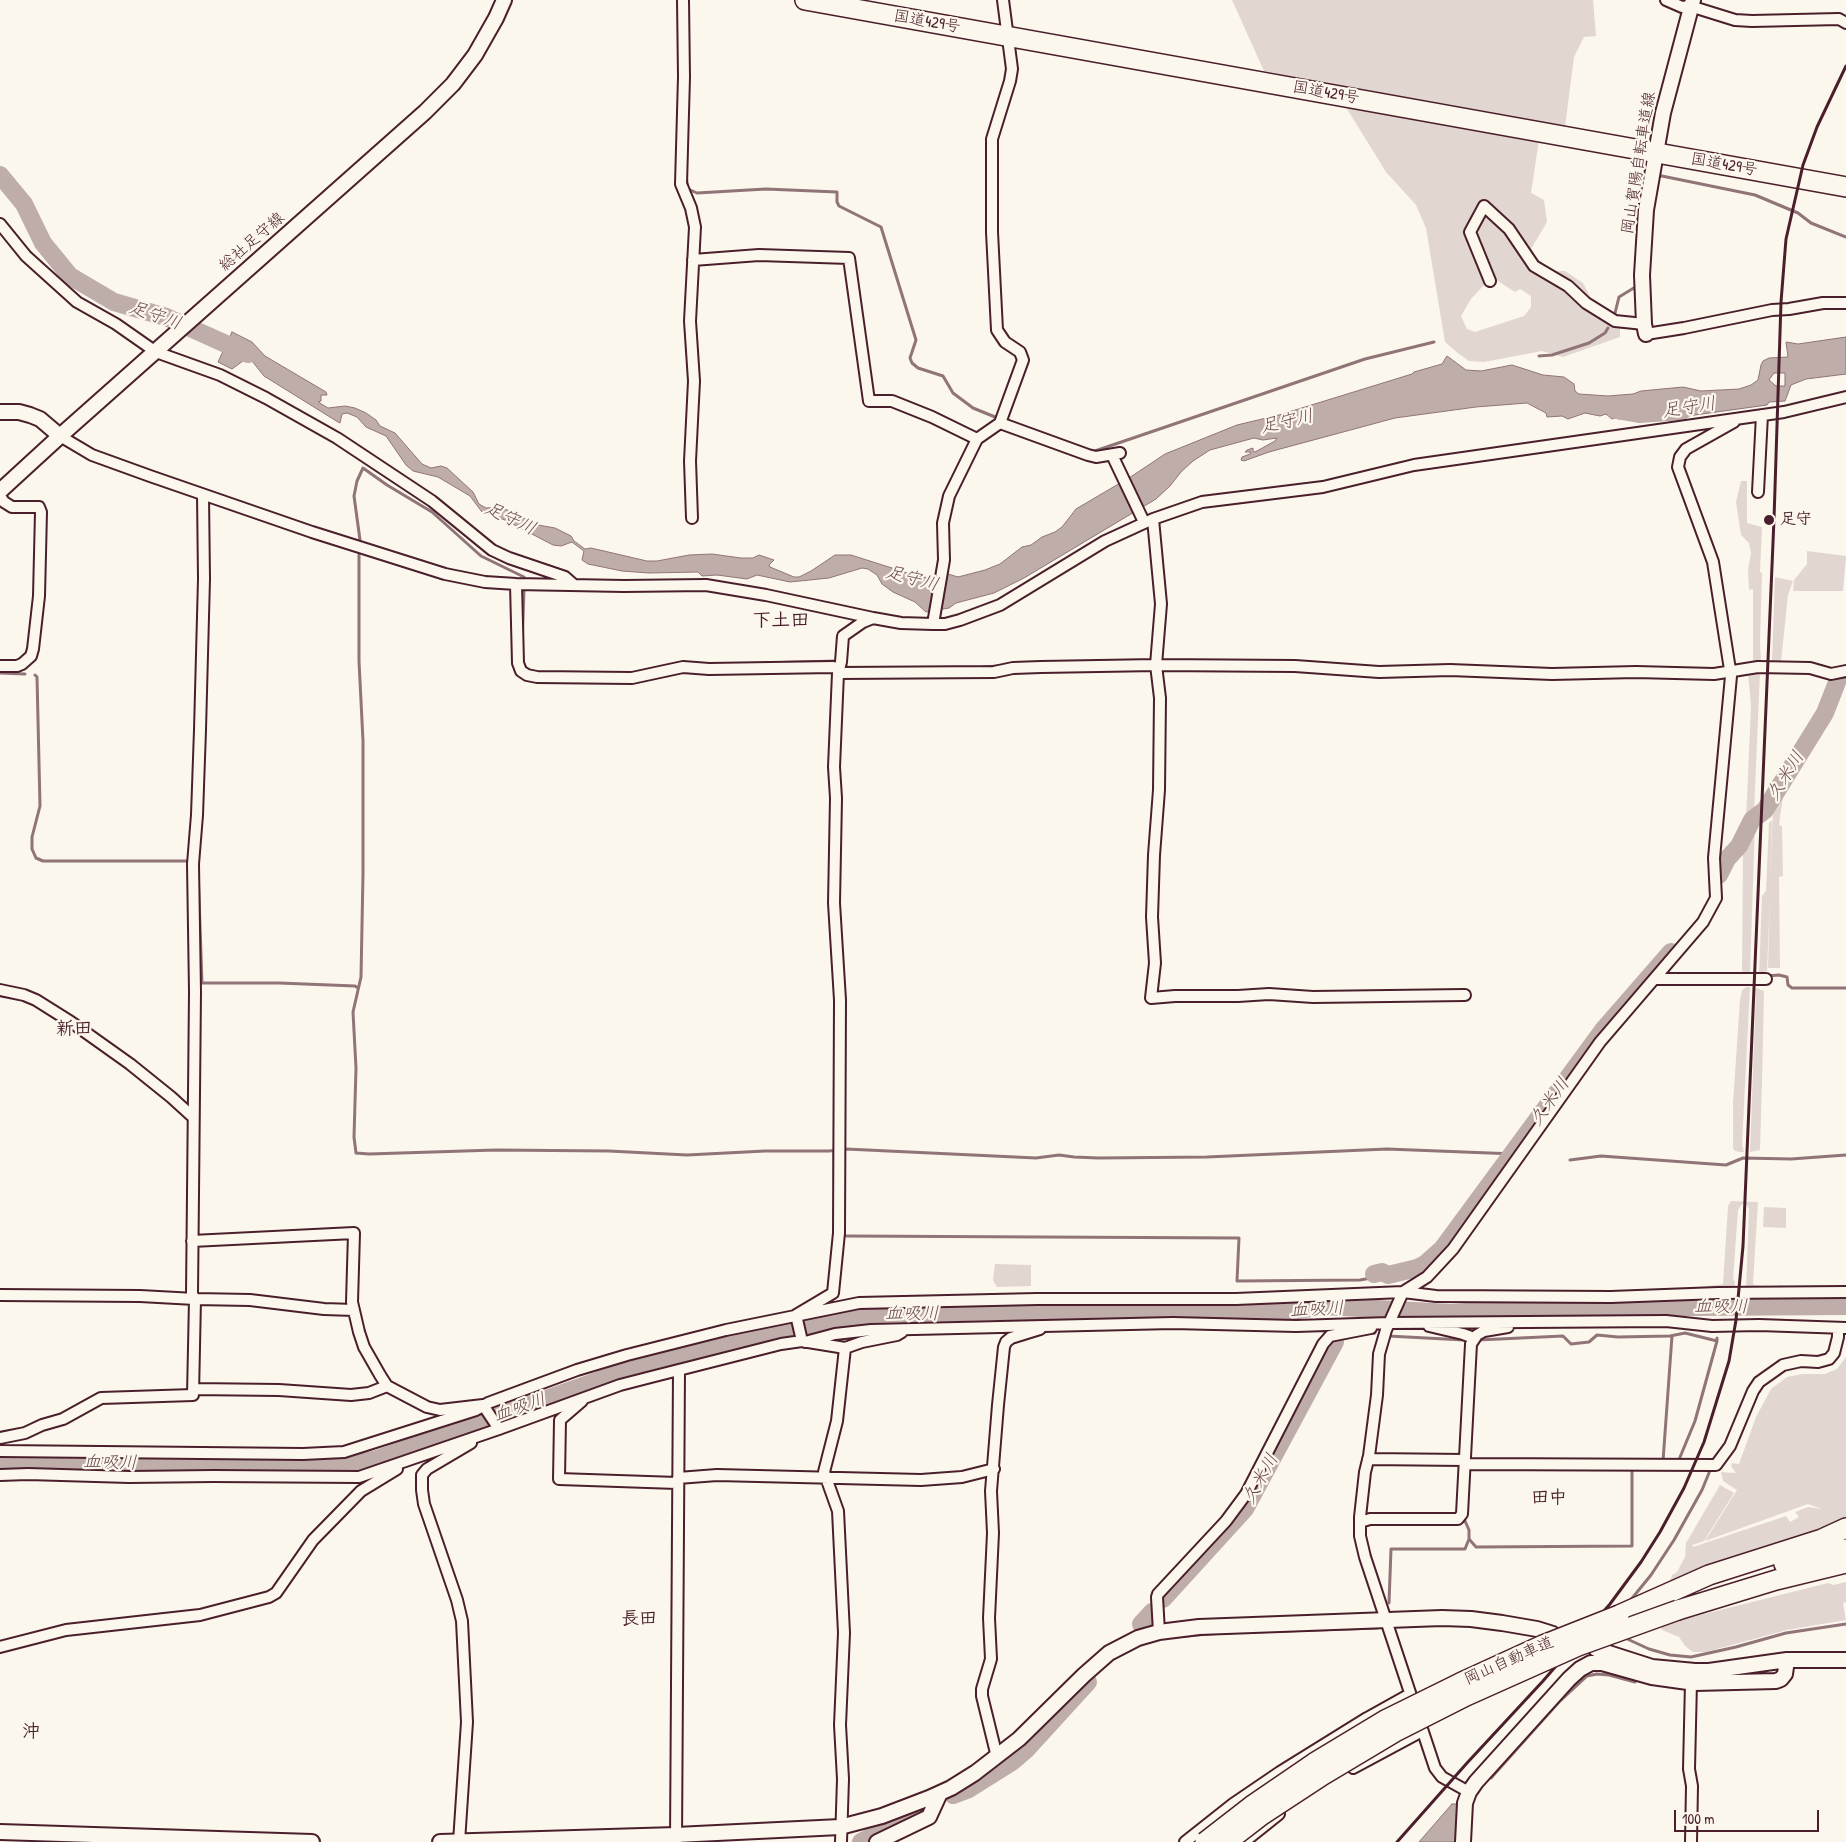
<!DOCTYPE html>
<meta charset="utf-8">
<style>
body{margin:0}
#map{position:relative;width:1846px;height:1842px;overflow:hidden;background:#fbf7ec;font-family:"Patrick Hand",sans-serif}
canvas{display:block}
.scale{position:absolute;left:1674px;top:1810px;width:145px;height:22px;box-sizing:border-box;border:2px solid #4a1f2b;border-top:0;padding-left:6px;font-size:15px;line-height:18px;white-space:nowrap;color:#4a1f2b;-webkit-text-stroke:4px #fbf7ec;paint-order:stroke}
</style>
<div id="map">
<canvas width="1846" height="1842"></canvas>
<div class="scale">100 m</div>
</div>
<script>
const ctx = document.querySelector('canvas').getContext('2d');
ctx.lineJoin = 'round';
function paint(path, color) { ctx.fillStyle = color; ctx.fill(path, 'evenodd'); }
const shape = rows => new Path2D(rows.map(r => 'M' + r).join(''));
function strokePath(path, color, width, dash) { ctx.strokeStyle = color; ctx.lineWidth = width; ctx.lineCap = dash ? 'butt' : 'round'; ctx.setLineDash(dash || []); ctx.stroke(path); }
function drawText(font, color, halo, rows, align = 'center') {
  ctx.font = font + ' "Patrick Hand","Klee One",sans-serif'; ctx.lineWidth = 4.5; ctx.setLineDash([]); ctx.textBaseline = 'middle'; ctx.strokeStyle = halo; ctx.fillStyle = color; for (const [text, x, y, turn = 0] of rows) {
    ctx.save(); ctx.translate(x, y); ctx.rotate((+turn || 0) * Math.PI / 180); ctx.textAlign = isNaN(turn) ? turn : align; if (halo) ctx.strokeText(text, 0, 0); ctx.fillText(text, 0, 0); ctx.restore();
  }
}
const green = shape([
 [1232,0,1593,0,1596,36,1584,37,1574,57,1565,127,1264,71],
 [1344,104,1539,140,1531,193,1544,200,1547,222,1531,249,1536,258,1553,271,1565,271,1583,283,1601,317,1620,328,1620,337,1563,357,1542,351,1484,362,1469,361,1459,354,1445,342,1426,228,1416,205,1386,172],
 [1495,279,1515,292,1520,289,1531,296,1531,307,1524,316,1475,332,1467,329,1461,316,1471,299,1484,285],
 [1741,481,1747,481,1747,523,1762,527,1760,572,1762,573,1760,641,1761,662,1753,663,1753,589,1749,590,1748,569,1751,553,1749,543,1741,535,1736,502],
 [1807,551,1846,556,1843,591,1793,591,1794,580,1807,564],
 [1775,577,1793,581,1788,595,1781,662,1772,662],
 [1748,672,1760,672,1754,812,1746,821,1751,706],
 [1784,789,1779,825,1782,826,1783,876,1779,877,1780,968,1768,968,1770,897,1767,971,1759,973,1762,896,1766,891,1769,822,1772,821,1770,883,1773,807],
 [1755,823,1750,973,1746,973,1742,971,1743,849,1748,840,1751,828],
 [1746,987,1750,987,1742,1145,1744,1152,1740,1152,1735,1151,1733,1148,1733,1103,1740,1000,1742,990],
 [1756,988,1764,991,1762,1082,1760,1150,1750,1152],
 [1731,1201,1758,1202,1753,1283,1754,1285,1773,1287,1782,1285,1777,1288,1746,1289,1749,1208,1747,1205,1742,1204,1738,1210,1733,1279,1735,1282,1734,1288,1691,1291,1699,1287,1723,1284,1728,1206],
 [1764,1207,1786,1208,1786,1228,1763,1227],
 [995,1264,1031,1265,1031,1286,997,1287,993,1280],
 [1846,1357,1846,1519,1669,1584,1672,1575,1677,1572,1685,1557,1686,1543,1720,1485,1734,1493,1704,1541,1692,1545,1693,1547,1786,1516,1790,1522,1799,1517,1795,1512,1808,1507,1822,1509,1808,1504,1705,1541,1737,1490,1723,1481,1721,1472,1736,1473,1731,1466,1732,1463,1739,1464,1756,1417,1771,1389,1787,1377,1802,1374,1825,1374,1837,1369],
 [1846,1582,1846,1602,1843,1603,1846,1620,1787,1630,1706,1652,1693,1652,1685,1646,1679,1637,1662,1630,1661,1627,1664,1624,1828,1583,1833,1585]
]);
const water = shape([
 [232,332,252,342,265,356,326,392,327,395,321,395,321,401,318,402,328,408,345,406,355,408,366,413,376,420,380,426,395,433,422,464,431,468,441,466,447,468,473,492,479,504,486,508,501,507,538,525,555,528,571,536,574,541,585,549,591,548,647,561,657,561,689,555,712,554,741,558,753,558,759,555,774,560,769,565,770,567,794,577,799,577,811,571,835,555,851,555,917,576,936,579,948,574,958,577,985,570,1000,564,1022,547,1031,545,1042,537,1055,532,1062,527,1076,509,1132,476,1165,454,1237,425,1279,415,1412,374,1414,372,1442,364,1447,356,1466,370,1481,371,1512,365,1543,375,1564,377,1574,384,1575,391,1579,394,1608,396,1633,394,1641,391,1683,387,1701,391,1739,389,1751,385,1758,380,1761,365,1763,361,1769,358,1788,357,1786,342,1798,344,1846,337,1846,374,1806,379,1791,385,1785,401,1769,402,1767,405,1666,419,1659,417,1661,410,1658,408,1643,411,1636,417,1624,417,1620,419,1615,418,1612,419,1606,414,1600,416,1585,413,1568,419,1562,416,1547,417,1546,413,1527,403,1476,407,1395,418,1269,452,1244,461,1241,460,1242,457,1250,454,1251,452,1245,452,1247,450,1253,448,1253,451,1255,452,1275,441,1277,438,1263,440,1254,438,1210,450,1193,461,1181,472,1170,486,1156,499,1024,578,994,593,956,603,949,608,926,612,915,602,893,592,882,584,877,575,868,569,862,568,829,578,790,582,757,575,747,579,717,575,702,576,698,572,649,573,622,571,588,564,582,560,584,551,572,542,561,546,553,545,505,520,482,512,470,496,438,477,413,471,406,465,386,436,366,427,357,417,347,413,342,414,340,423,338,422,264,376,252,361,247,358,232,369,218,362,232,332],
 [1774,373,1785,373,1785,386,1776,386,1769,380,1774,373],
 [1452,1804,1458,1804,1457,1842,1419,1842,1452,1804]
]);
const stream = shape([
 [1657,175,1755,195,1798,213,1811,223,1846,237],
 [686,176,688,189,697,193,766,189,837,192,837,202,839,206,881,227,916,340,910,358,912,363,918,368,943,376,953,393,973,408,1000,419],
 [1614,317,1619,297,1637,286],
 [1539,356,1552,355,1589,343,1605,333,1608,328],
 [1092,452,1365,359,1434,342],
 [360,540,354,496,357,481,363,468,387,485,432,512,481,556,524,577],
 [359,555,359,661,363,741,363,874,361,977,353,1012,356,1068,354,1137,356,1153,369,1154,496,1150,609,1151,687,1155,765,1151,829,1151,846,1149,1036,1158,1059,1155,1074,1157,1098,1158,1207,1157,1387,1149,1515,1154],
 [522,646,524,590],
 [523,663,526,668,533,672],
 [763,663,836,661,849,668],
 [983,667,999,666],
 [0,673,25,674],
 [35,675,37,677,40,806,32,837,32,849,36,858,43,861,190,861],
 [198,870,202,983,279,983,355,986,358,988],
 [1767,976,1779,975,1787,977,1788,985,1792,988,1846,988],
 [834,1150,835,1236],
 [1570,1160,1601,1156,1726,1165,1743,1158,1791,1159,1846,1155],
 [846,1236,1239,1238,1237,1281,1360,1280,1388,1275],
 [1721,1310,1721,1307],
 [1365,1334,1375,1333],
 [1388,1336,1464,1340],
 [1478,1340,1563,1336,1571,1344,1589,1342,1597,1335,1618,1337,1670,1336,1685,1333,1717,1341,1717,1338],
 [1333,1344,1339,1338],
 [1663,1461,1672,1336],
 [1678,1462,1695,1421,1717,1341],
 [1469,1539,1476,1547,1632,1546,1632,1467],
 [1629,1602,1651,1575,1674,1540,1702,1490,1711,1468],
 [1389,1603,1391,1549,1465,1549,1469,1539,1469,1530,1465,1521],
 [1174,1637,1221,1633,1377,1628],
 [1623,1637,1649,1649,1670,1655,1691,1657,1736,1647,1786,1633,1846,1624],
 [1686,1777,1687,1793],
 [1491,1778,1559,1702,1587,1676,1597,1674,1609,1675,1635,1682]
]);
const river = shape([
 [0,175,24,204,43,243,70,276,114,302,166,317,248,354],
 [1616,410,1639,414,1682,411],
 [1719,875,1727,859,1739,846,1752,820,1765,810,1825,713,1839,677,1846,674],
 [1374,1274,1382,1272,1388,1275,1417,1268,1425,1264,1442,1249,1603,1030,1671,952],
 [0,1462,322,1468,345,1465,377,1459,642,1365,778,1330,876,1314,1013,1311,1288,1312,1323,1306,1451,1313,1531,1308,1846,1306],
 [1163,1599,1245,1509,1335,1342],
 [1141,1624,1152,1612],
 [953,1795,969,1789,1012,1762,1026,1750,1088,1682],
 [861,1842,919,1812]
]);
const street = shape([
 [683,0,684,77,681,184,691,208,695,227,690,321,694,381,690,461,692,518],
 [1666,0,1682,7,1690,6,1735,20,1752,21,1839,19,1846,23],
 [0,224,26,256,77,302,116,324,156,352,220,375,266,398,337,438,432,501,492,550,509,558,565,577,573,584],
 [693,260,759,255,849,258,869,401,892,401,932,417,977,439],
 [1490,281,1470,232,1484,206,1509,229,1534,266,1568,286,1586,303,1615,321,1644,324],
 [1646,334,1684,328,1772,310,1789,309,1823,303,1846,303],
 [1000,423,1088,455,1096,457,1120,453],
 [60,436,92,455,150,476,312,532,445,574,485,582,516,584,624,586,706,585,766,595,873,618,901,623,933,624,945,624,960,620,1000,605,1105,541,1153,519,1202,502,1323,487,1414,465,1784,412,1846,397],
 [1113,457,1144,522],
 [1758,492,1762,415],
 [0,496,4,502,12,507,39,507,41,512,39,596,33,649,31,656,22,664,17,666,0,666],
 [1153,519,1161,604,1156,665,1160,698,1159,790,1154,855,1152,917,1155,963,1151,998,1175,996,1238,996,1269,994,1313,997,1465,995],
 [516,584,518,663,521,671,527,675,537,677,632,678,683,667,709,669,833,667,839,669],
 [933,624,944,560,943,523,949,496,977,439,1000,423,1023,360,1020,352,1005,342,997,330,992,232,992,139,1010,81,1012,69,1003,0],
 [838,673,994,672,1013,668,1041,667,1156,665,1295,666,1379,672,1450,670,1552,674,1636,672,1714,674,1758,667,1810,668,1831,674,1846,671],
 [1654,979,1766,979],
 [0,990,24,995,36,1000,71,1022,130,1064,171,1097,193,1117],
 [192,1241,354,1233,352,1302,359,1332,364,1347,380,1375,387,1386,427,1407,440,1410,483,1405,499,1429],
 [0,1295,140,1296,195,1299,250,1300,324,1309,354,1310],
 [1429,1326,1463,1334,1474,1338],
 [802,1341,796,1315,833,1293,839,1233,840,1000,834,903,836,798,834,767,838,673,841,662,843,636,863,622,873,618],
 [805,1342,835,1334,871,1330,1173,1323,1296,1326,1389,1323,1666,1321,1712,1326,1759,1325,1846,1328],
 [193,1389,279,1390,351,1395,369,1393,387,1386],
 [582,1401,560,1420,559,1479,677,1483],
 [0,1438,25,1433,42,1425,63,1419,101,1398,193,1395,195,1299,192,1294,195,992,193,864,197,815,200,730,204,579,203,495],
 [0,1451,303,1454,344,1452,476,1410,488,1403,577,1370,627,1355,726,1330,859,1303,1037,1299,1236,1299,1403,1292,1436,1296,1611,1297,1718,1293,1846,1292],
 [1368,1459,1465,1460],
 [1465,1464,1716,1465,1730,1446,1753,1391,1759,1382,1783,1365,1801,1361,1818,1362,1829,1359,1834,1353,1838,1337,1838,1328],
 [0,1475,28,1474,129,1477,213,1476,359,1477,499,1429,620,1385,651,1377,781,1344,802,1341,845,1348,862,1342,897,1335,902,1332],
 [678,1478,717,1475,921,1480,962,1477,994,1469],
 [1360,1522,1370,1519,1458,1519,1462,1514,1471,1344,1477,1335,1484,1331,1508,1327],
 [1159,1632,1157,1597,1158,1594,1226,1521,1246,1494,1323,1344,1330,1336,1371,1328],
 [0,1647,66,1630,200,1615,269,1597,276,1593,313,1540,361,1491,397,1469],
 [1691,1682,1689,1769,1692,1786,1691,1842],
 [997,1757,982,1696,982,1689,991,1659,989,1618,993,1533,991,1491,998,1405,1004,1347,1006,1342,1011,1338,1040,1329],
 [1353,1768,1422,1731],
 [1469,1792,1442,1777,1435,1768,1365,1557,1360,1536,1360,1517,1365,1472,1369,1456,1377,1395,1379,1354,1386,1330,1403,1292,1427,1277,1453,1249,1600,1042,1703,922,1716,898,1714,858,1731,676,1713,562,1678,467,1680,457,1686,449,1734,422],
 [459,1842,467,1722,462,1621,457,1600,424,1504,422,1490,422,1475,427,1469,471,1443],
 [676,1842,679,1371],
 [841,1842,843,1779,840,1725,844,1633,838,1511,824,1472,837,1421,845,1348],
 [1185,1842,1233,1804,1280,1772,1367,1718,1410,1694],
 [1244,1842,1279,1814]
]);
const secondary = shape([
 [1646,334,1644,324,1642,275,1646,210,1663,113,1693,0],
 [0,412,19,412,30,415,40,419,60,436],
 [0,491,60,436,425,112,453,84,475,55,496,18,504,0],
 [1596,1649,1652,1667,1695,1671,1709,1671,1787,1660,1846,1660],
 [0,1832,312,1842],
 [440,1842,676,1835,840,1827,882,1816,929,1798,951,1788,975,1773,1019,1739,1084,1675,1109,1653,1138,1638,1159,1632,1199,1627,1442,1618,1471,1619,1502,1623,1537,1629,1553,1634],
 [877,1842,929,1817,940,1793],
 [1463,1842,1465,1803,1469,1792,1476,1782,1569,1679,1580,1669,1591,1663,1602,1663,1652,1677,1695,1683,1776,1681,1781,1679,1785,1674,1787,1660]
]);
const highway = shape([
 [805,0,1846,187],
 [1784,1564,1846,1549],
 [1678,1610,1776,1580,1846,1563],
 [1619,1615,1709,1575,1822,1539,1846,1528]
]);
const rail = shape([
 [1397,1842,1467,1763,1543,1681,1610,1604,1641,1562,1660,1532,1684,1488,1704,1442,1729,1361,1736,1320,1743,1246,1774,519,1781,302,1786,239,1803,165,1817,127,1846,66]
]);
const highwayBridge = shape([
 [1205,1842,1254,1804,1314,1763,1387,1719,1460,1683,1543,1645,1619,1615],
 [1227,1842,1262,1815,1323,1775,1395,1732,1466,1696,1578,1646,1678,1610]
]);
const markers = [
 [1769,520,6,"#4a1f2b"]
];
const streetNames = [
 ["国道429号",927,22,10],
 ["国道429号",1326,93,10],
 ["岡山賀陽自転車道線",1639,163,-81],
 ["国道429号",1724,165,10],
 ["総社足守線",252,242,-41],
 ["岡山自動車道",1509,1661,-24]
];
const poiNames = [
 ["足守",1780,520]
];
const waterNames = [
 ["足守川",155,316,19],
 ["足守川",1689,408,-9],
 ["足守川",1287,422,-13],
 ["足守川",510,519,25],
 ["足守川",912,579,15],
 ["久米川",1786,776,-58],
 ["久米川",1550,1102,-54],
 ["血吸川",1721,1307],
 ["血吸川",1317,1310,-3],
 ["血吸川",912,1314],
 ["血吸川",520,1408,-19],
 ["血吸川",110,1463,1],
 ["久米川",1261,1479,-61]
];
const neighbourhoodNames = [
 ["新田",74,1029],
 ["田中",1549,1498],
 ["長田",639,1619],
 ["沖",31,1732]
];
const quarterNames = [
 ["下土田",781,621]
];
paint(green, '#e2d7d0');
paint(water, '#bfadaa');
strokePath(water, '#907477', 1);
strokePath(stream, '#907477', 3);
strokePath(river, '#bfadaa', 18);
strokePath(street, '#4a1f2b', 14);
strokePath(secondary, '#4a1f2b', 18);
strokePath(highway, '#4a1f2b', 22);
strokePath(street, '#fbf7ec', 10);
strokePath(secondary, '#fbf7ec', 14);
strokePath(highway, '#fbf7ec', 19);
strokePath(rail, '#4a1f2b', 3);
strokePath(highwayBridge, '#4a1f2b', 22, []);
strokePath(highwayBridge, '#fbf7ec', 19);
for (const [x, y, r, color] of markers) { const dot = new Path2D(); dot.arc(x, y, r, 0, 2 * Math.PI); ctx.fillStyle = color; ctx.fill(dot); strokePath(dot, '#fbf7ec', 2); }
drawText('16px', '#4a1f2b', '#fbf7ec', streetNames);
drawText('bold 16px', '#4a1f2b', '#fbf7ec', poiNames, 'left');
drawText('italic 18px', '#6d4a51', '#fbf7ec', waterNames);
drawText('bold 18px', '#4a1f2b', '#fbf7ec', neighbourhoodNames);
drawText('bold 19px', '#4a1f2b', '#fbf7ec', quarterNames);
</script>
